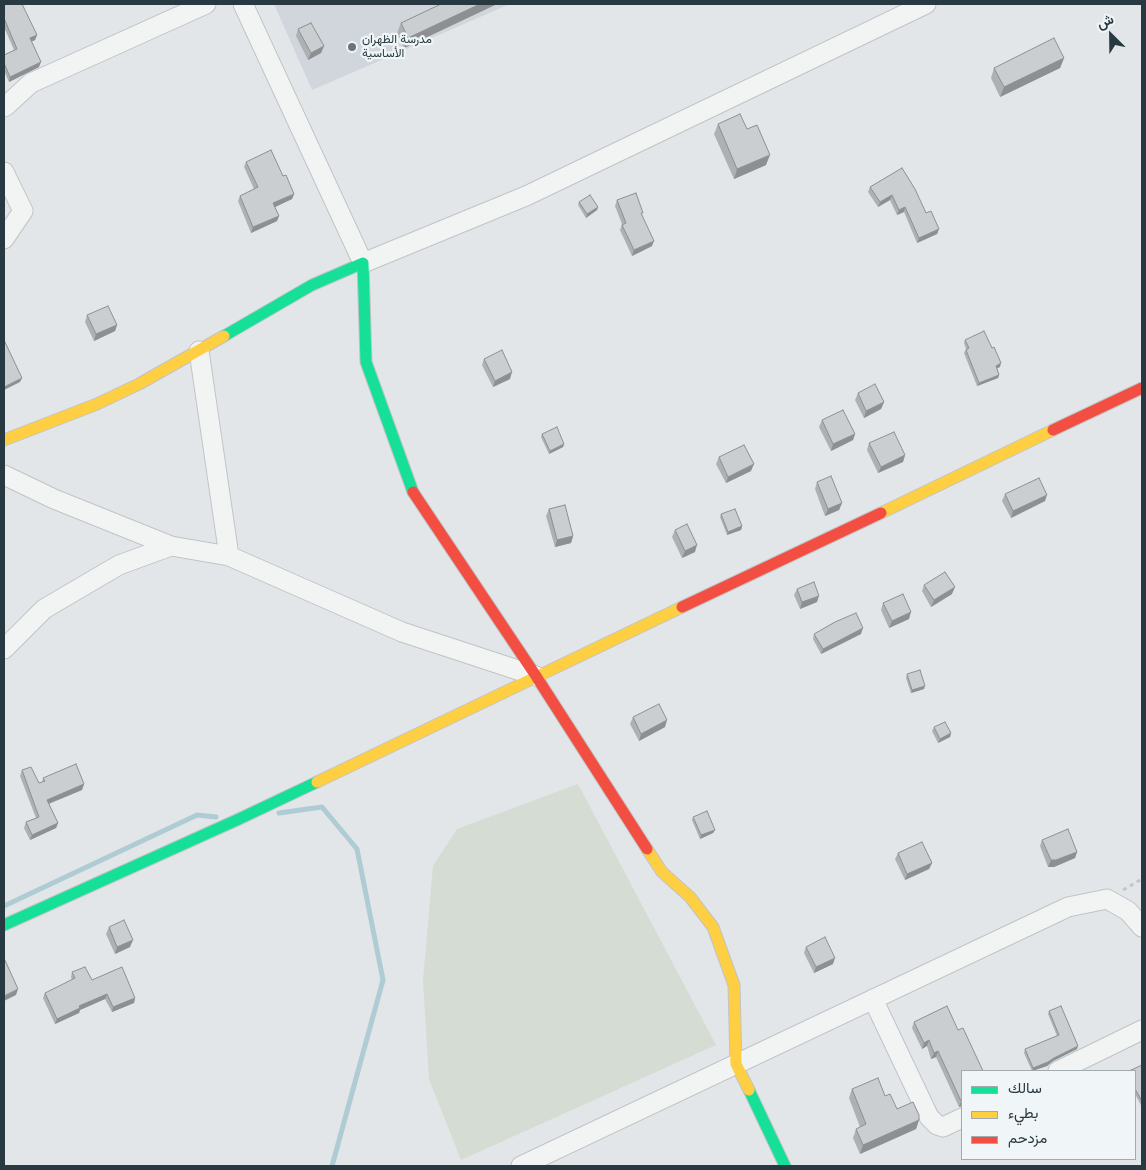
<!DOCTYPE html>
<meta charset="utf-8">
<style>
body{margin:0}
#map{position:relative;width:1146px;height:1170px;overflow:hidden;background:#e2e6e8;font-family:"PT Sans",Vazirmatn,sans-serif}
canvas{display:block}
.frame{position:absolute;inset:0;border:5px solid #283942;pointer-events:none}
.legend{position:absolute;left:961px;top:1070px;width:175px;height:90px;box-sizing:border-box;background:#f0f5f7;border:1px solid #a0aaaf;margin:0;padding:6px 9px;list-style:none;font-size:15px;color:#283942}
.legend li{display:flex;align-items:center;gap:10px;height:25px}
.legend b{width:25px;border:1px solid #a0aaaf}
.north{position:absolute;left:1086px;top:10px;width:50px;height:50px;-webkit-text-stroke:4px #f0f5f7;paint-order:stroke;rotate:337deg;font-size:14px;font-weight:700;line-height:20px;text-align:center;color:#283942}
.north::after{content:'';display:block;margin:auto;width:18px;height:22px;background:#283942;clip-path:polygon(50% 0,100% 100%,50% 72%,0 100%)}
</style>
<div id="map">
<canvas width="1146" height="1170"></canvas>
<div class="frame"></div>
<ul class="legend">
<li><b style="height:6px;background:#16e098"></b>سالك</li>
<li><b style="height:6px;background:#ffcf43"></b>بطيء</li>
<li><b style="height:6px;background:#f24e42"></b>مزدحم</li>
</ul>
<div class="north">ش</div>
</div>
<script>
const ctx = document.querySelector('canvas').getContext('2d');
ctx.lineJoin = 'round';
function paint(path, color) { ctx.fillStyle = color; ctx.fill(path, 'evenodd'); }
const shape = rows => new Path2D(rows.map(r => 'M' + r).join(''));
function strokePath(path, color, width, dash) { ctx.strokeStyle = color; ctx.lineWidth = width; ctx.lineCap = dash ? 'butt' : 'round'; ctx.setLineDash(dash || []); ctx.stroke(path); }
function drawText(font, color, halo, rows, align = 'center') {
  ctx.font = font + ' "PT Sans",Vazirmatn,sans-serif'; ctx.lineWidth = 4.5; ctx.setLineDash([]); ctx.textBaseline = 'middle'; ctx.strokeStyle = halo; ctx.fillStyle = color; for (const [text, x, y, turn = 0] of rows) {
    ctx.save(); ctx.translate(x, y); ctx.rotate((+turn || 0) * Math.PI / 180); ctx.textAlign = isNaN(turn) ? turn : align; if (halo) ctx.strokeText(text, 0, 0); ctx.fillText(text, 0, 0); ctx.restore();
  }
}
const built = shape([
 [274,4,510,4,312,90]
]);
const green = shape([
 [578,784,716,1045,461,1160,429,1079,423,980,433,866,457,829]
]);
const stream = shape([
 [279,813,322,807,357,849,383,980,332,1166],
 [4,906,197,815,216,817]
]);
const path = shape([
 [1123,890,1142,879]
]);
const street = shape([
 [243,4,363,263,526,196,926,4],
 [4,107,7,105,31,83,206,4],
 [4,172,23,211,4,239],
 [199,351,229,556],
 [4,475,54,499,171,546,229,556,402,632,536,676],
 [4,649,44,609,119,565,171,546],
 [873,999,929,1117,937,1125,943,1127,962,1118],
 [1058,1071,1142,1030],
 [521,1166,1068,907,1107,899,1128,911,1142,927]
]);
const fast = shape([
 [224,336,312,285,363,263,366,362,413,492],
 [4,925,239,819,317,782],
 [749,1090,785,1166]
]);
const slow = shape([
 [4,440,97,404,139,384,224,336],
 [881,513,1053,430],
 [317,782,682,607],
 [647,849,662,872,690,897,713,927,734,985,736,1064,749,1090]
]);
const jam = shape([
 [1053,430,1142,388],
 [413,492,536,676,647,849],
 [682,607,881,513]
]);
const wall = shape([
 [4,4,37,35,35,40,31,42,39,67,9,82,4,71,4,55,14,50,4,27],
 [441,4,497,4,404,48,397,33,401,23],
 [298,29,324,46,321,53,308,60,296,36],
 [1064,58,1060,68,1000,97,991,78,994,68],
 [718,124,747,129,766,165,734,179,714,134],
 [246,162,283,176,294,194,292,199,275,207,279,216,277,221,251,233,238,201,240,196,254,189,244,167],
 [902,168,926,213,939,229,937,234,917,243,904,212,897,215,890,200,878,207,868,192,870,187],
 [617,200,642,215,652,246,632,256,620,230,622,224,615,206],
 [579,202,598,207,597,210,586,218,578,205],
 [87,315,117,325,115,331,94,341,85,322],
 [965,340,1000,367,997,368,999,375,998,378,977,386,964,353,966,349,964,343],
 [484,359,510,379,493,387,482,365],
 [858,393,884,402,881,409,864,418,855,400],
 [822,420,855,434,853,440,831,451,819,427],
 [542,434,564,444,563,447,549,454,541,437],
 [869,443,905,455,903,462,878,473,867,450],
 [719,457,751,471,726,483,716,464],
 [817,482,842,503,839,510,825,516,815,489],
 [1005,494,1045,501,1011,518,1002,501],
 [549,509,573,536,571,543,555,547,546,516],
 [721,514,742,526,741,530,727,535,720,517],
 [675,530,695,552,682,558,672,537],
 [924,585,952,594,931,607,922,591],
 [797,589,817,602,800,609,794,595],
 [883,603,909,619,889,628,881,610],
 [814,634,861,634,821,654,813,639],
 [907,674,924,689,911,693,906,678],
 [633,717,665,727,639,741,630,724],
 [934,727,951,733,950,737,938,743,932,731],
 [22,770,39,783,42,783,43,778,84,784,82,790,49,804,58,823,56,828,30,840,24,828,26,822,36,818,20,776],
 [693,817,715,830,713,833,700,839,692,820],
 [1042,840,1077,852,1075,858,1054,867,1048,867,1040,846],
 [898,853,932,863,929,869,905,880,895,859],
 [109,927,130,947,115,954,106,934],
 [806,947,833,964,814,973,804,953],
 [72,972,135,998,134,1003,112,1012,105,999,80,1010,79,1013,55,1024,43,998,45,993,72,980,71,977],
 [947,1006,962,1106,959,1107,936,1057,931,1059,927,1046,922,1049,912,1028,914,1022],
 [1049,1011,1077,1049,1053,1061,1047,1066,1032,1071,1024,1053,1025,1049,1057,1036,1048,1014],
 [1142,1065,1142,1107,1135,1094,1135,1071],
 [852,1089,885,1096,897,1109,919,1120,916,1129,860,1154,853,1138,856,1129,860,1127,849,1098]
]);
const shadedWall = shape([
 [480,4,497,4,404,48,408,38],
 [37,35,35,40,28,43,30,38],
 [324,46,321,53,308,60,311,53],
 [1064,58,1060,68,1000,97,1004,87],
 [41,62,39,67,9,82,10,77],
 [770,155,766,165,734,179,737,169],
 [294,194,292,199,271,209,273,203],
 [892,195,890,200,878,207,880,202],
 [598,207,597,210,586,218,587,214],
 [905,207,904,212,897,215,899,210],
 [279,216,277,221,251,233,253,227],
 [939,229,937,234,917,243,919,238],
 [654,241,652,246,632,256,634,250],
 [117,325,115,331,94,341,96,334],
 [1001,363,1000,367,995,369,996,366],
 [512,372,510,379,493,387,495,381],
 [999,375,998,378,977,386,979,383],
 [22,378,20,382,4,390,4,387],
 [884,402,881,409,864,418,866,411],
 [855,434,853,440,831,451,833,444],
 [564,444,563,447,549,454,550,451],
 [905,455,903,462,878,473,881,467],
 [754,464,751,471,726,483,728,477],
 [1047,495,1045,501,1011,518,1013,511],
 [842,503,839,510,825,516,828,509],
 [742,526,741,530,727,535,728,532],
 [573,536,571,543,555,547,557,540],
 [697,545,695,552,682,558,685,551],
 [955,587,952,594,931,607,934,600],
 [819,596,817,602,800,609,802,602],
 [911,612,909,619,889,628,892,621],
 [863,628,861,634,821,654,823,649],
 [925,686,924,689,911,693,912,690],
 [667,720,665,727,639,741,641,734],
 [951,733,950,737,938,743,940,739],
 [84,784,82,790,45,805,47,800],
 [58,823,56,828,30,840,32,835],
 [715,830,713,833,700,839,701,835],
 [1077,852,1075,858,1054,867,1048,867,1051,860],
 [932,863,929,869,905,880,907,874],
 [133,940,130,947,115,954,117,947],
 [835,958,833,964,814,973,816,967],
 [18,989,16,995,4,1001,4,996],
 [107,994,105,999,80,1010,79,1013,55,1024,57,1019,79,1006],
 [135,998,134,1003,112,1012,113,1007],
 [929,1040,927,1046,922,1049,924,1043],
 [1078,1046,1077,1049,1053,1061,1047,1066,1032,1071,1033,1068],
 [938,1051,936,1057,931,1059,934,1053],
 [961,1101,962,1101,962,1106,959,1107],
 [919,1120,916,1129,860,1154,863,1145]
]);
const building = shape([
 [4,4,22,4,37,35,30,38,41,62,10,77,4,63,4,55,17,49,4,18,4,4],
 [441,4,480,4,408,38,401,23,441,4],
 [311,23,324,46,311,53,298,29,311,23],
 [1054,38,1064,58,1004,87,994,68,1054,38],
 [740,114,747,129,757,125,770,155,737,169,718,124,740,114],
 [271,150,283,176,286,175,294,194,273,203,279,216,253,227,240,196,258,187,246,162,271,150],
 [902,168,915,189,926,213,931,211,939,229,919,238,905,207,899,210,892,195,880,202,870,187,902,168],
 [636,193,643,213,641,213,654,241,634,250,622,225,626,223,617,200,636,193],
 [590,195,598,207,587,214,579,202,590,195],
 [108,306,117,325,96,334,87,315,108,306],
 [984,331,992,348,994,347,1001,363,996,366,999,375,979,383,966,350,969,348,965,340,984,331],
 [4,340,22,378,4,387,4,340],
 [502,350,512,372,495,381,484,359,502,350],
 [875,384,884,402,866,411,858,393,875,384],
 [843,410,855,434,833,444,822,420,843,410],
 [557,427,564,444,550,451,542,434,557,427],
 [894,432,905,455,881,467,869,443,894,432],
 [744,445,754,464,728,477,719,457,744,445],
 [831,476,842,503,828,509,817,482,831,476],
 [1039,478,1047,495,1013,511,1005,494,1039,478],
 [565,505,573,536,557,540,549,509,565,505],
 [735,509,742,526,728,532,721,514,735,509],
 [687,524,697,545,685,551,675,530,687,524],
 [945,572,955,587,934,600,924,585,945,572],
 [814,582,819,596,802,602,797,589,814,582],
 [903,594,911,612,892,621,883,603,903,594],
 [856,613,863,628,823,649,814,634,835,622,856,613],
 [920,670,925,686,912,690,907,674,920,670],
 [659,704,667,720,641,734,633,717,659,704],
 [945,722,951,733,940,739,934,727,945,722],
 [76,764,84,784,47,800,58,823,32,835,26,822,39,817,22,770,31,767,39,783,45,781,43,778,76,764],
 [707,811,715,830,701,835,693,817,707,811],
 [1068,829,1077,852,1056,860,1051,860,1042,840,1068,829],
 [922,842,932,863,907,874,898,853,922,842],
 [124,920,133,940,117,947,109,927,124,920],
 [825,937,835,958,816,967,806,947,825,937],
 [4,958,18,989,4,996,4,958],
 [85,967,92,980,122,967,135,998,113,1007,107,994,79,1006,80,1008,57,1019,45,993,75,978,72,972,85,967],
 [947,1006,958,1030,963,1028,983,1071,962,1071,962,1101,961,1101,938,1051,934,1053,929,1040,924,1043,914,1022,947,1006],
 [1061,1006,1078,1046,1054,1058,1048,1062,1033,1068,1025,1049,1059,1035,1049,1011,1061,1006],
 [1142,1065,1142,1101,1135,1089,1135,1071,1129,1071,1142,1065],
 [878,1078,885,1096,890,1094,897,1109,913,1102,919,1115,919,1120,863,1145,856,1129,866,1124,852,1089,878,1078]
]);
const markers = [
 [352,47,5,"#69767c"]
];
const poiNames = [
 ["مدرسة الظهران",362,40],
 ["الأساسية",362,54]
];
paint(built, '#d0d6db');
paint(green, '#d5dcd3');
strokePath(stream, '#afcbd4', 5);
strokePath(street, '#c0c4c6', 21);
strokePath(fast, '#c0c4c6', 13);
strokePath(slow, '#c0c4c6', 13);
strokePath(jam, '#c0c4c6', 13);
strokePath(path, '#c1c6c8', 3, [4, 4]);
strokePath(street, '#f2f4f4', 19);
strokePath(fast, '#16e098', 11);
strokePath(slow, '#ffcf43', 11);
strokePath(jam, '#f24e42', 11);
paint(wall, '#aeb1b3');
paint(shadedWall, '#8d9092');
paint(building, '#caced0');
strokePath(building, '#8d9092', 1);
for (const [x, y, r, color] of markers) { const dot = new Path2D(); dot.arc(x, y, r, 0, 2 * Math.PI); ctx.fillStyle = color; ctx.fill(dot); strokePath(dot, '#f0f5f7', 2); }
drawText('12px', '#283942', '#f0f5f7', poiNames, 'left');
</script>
